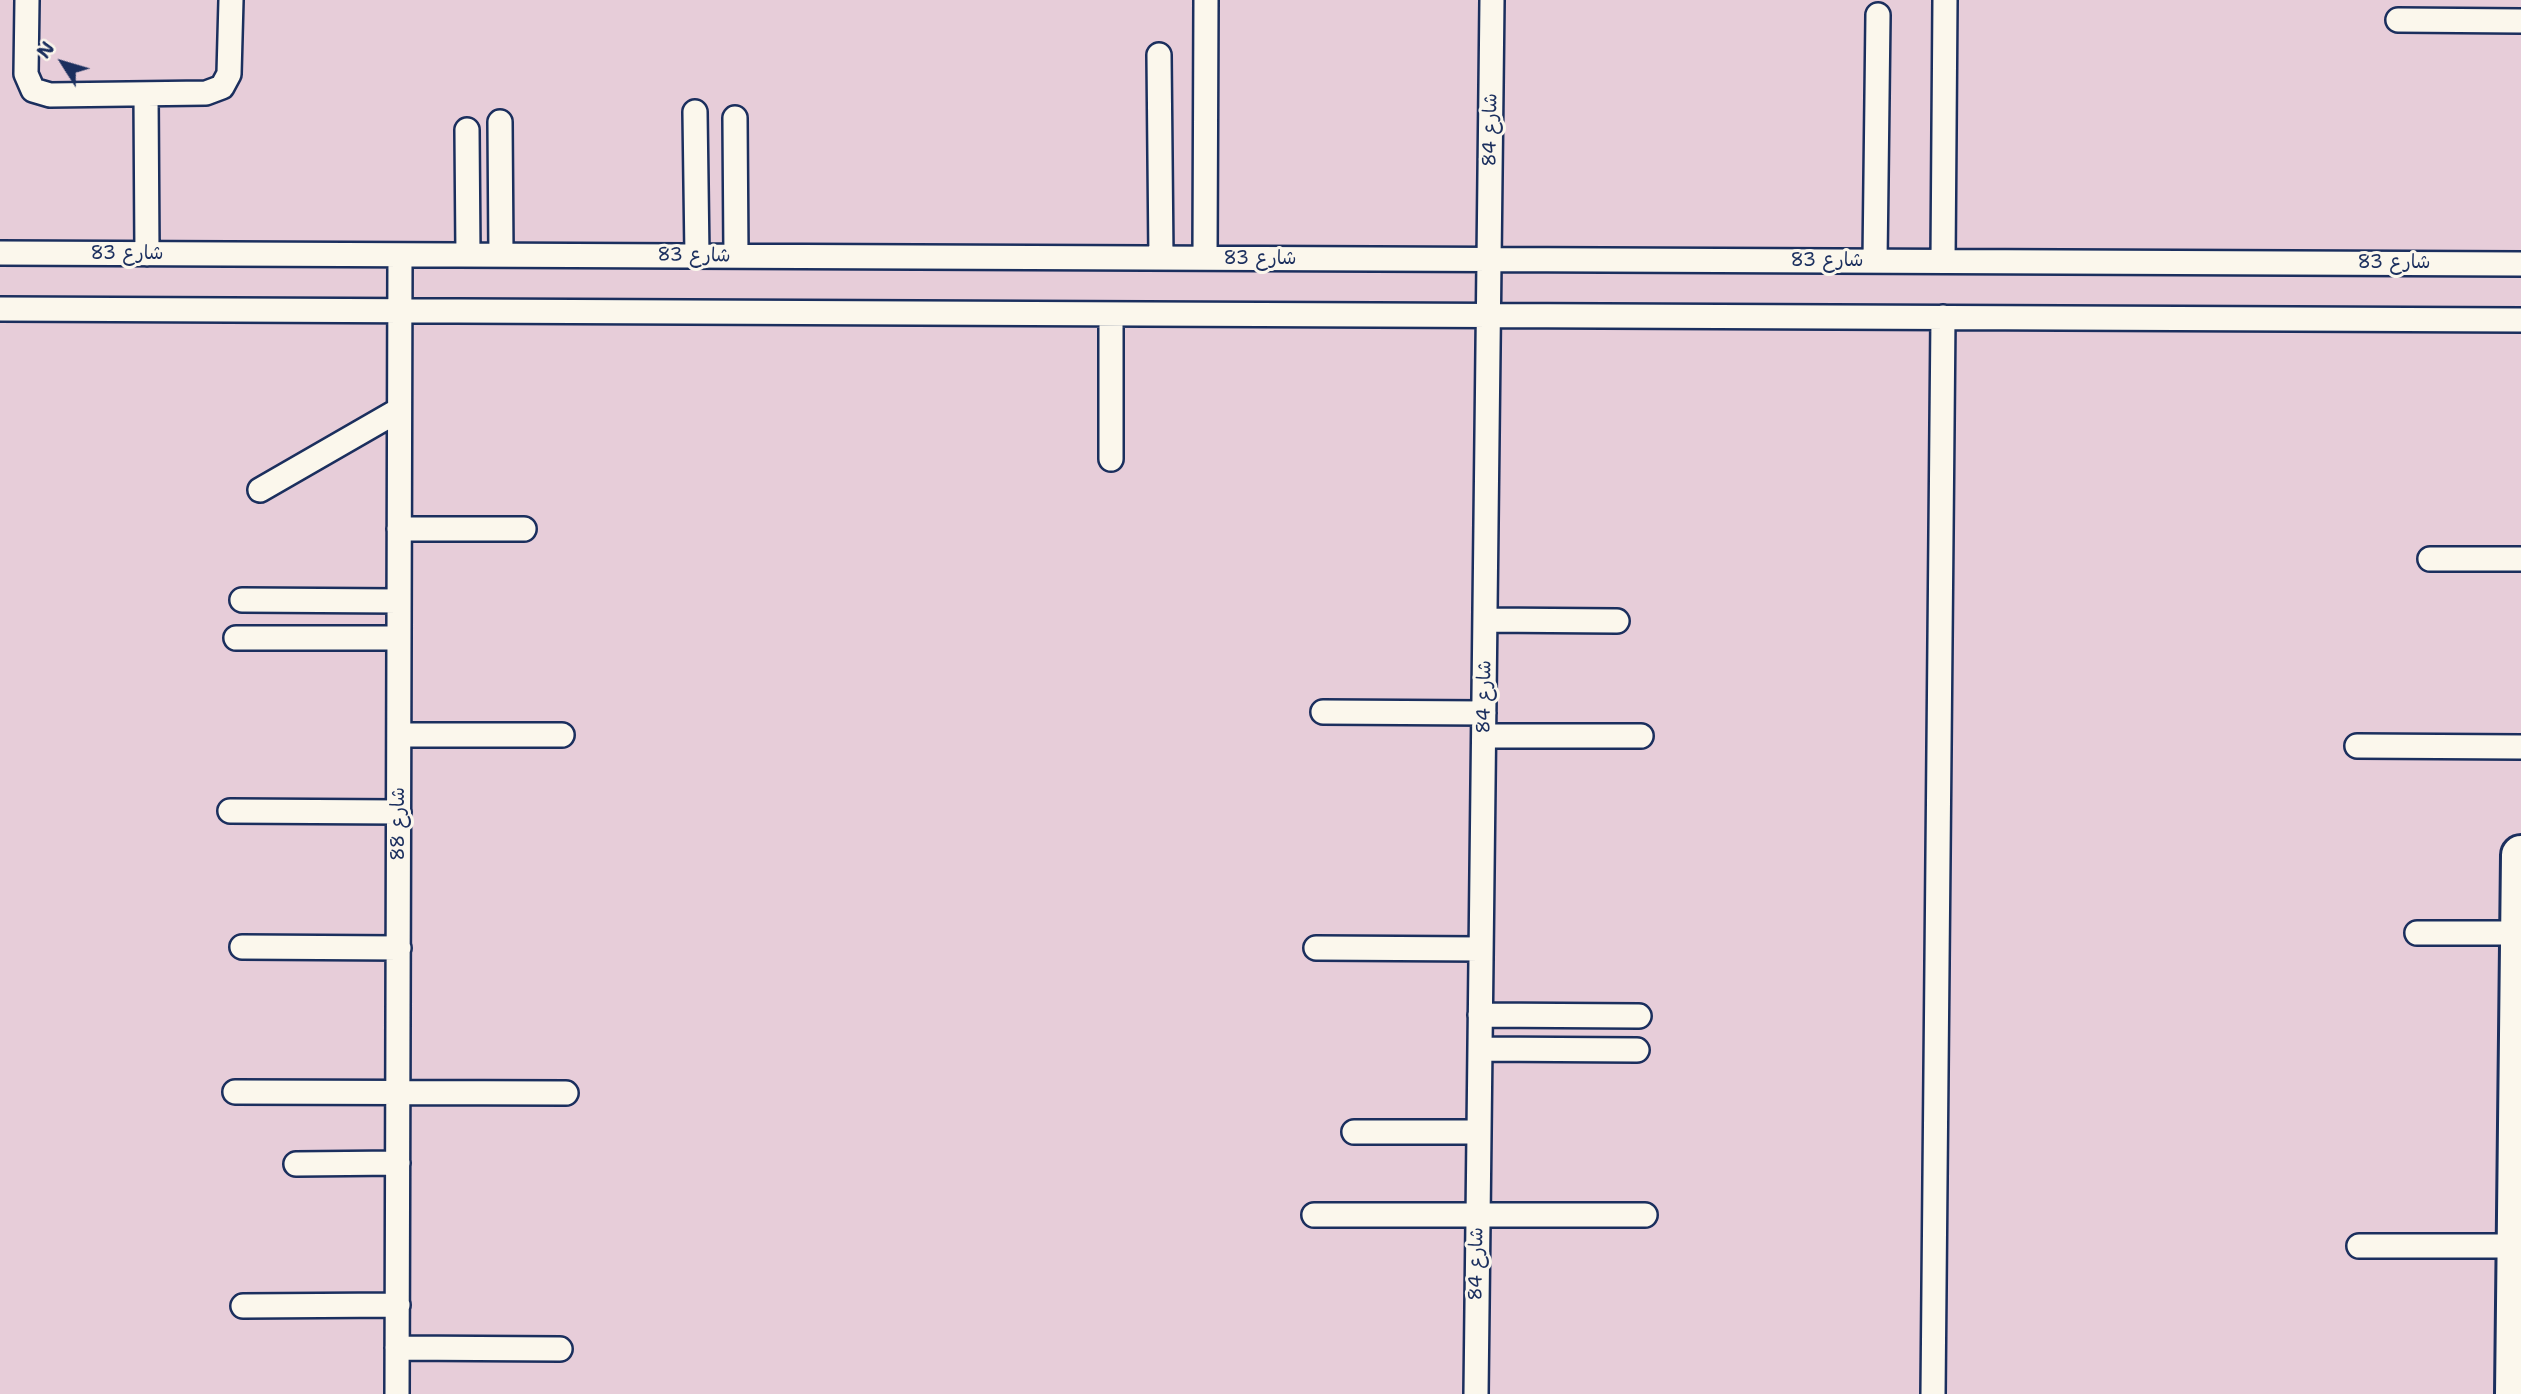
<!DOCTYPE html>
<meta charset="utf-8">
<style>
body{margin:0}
#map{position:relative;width:2521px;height:1394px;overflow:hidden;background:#efdee1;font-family:"Shantell Sans",sans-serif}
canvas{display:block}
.north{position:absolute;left:28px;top:28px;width:70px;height:70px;-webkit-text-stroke:5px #fbf7ec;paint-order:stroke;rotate:307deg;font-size:19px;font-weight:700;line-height:28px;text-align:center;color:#1b2f5e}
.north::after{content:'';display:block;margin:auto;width:24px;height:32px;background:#1b2f5e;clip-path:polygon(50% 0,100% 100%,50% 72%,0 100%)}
</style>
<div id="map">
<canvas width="2521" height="1394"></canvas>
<div class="north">N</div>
</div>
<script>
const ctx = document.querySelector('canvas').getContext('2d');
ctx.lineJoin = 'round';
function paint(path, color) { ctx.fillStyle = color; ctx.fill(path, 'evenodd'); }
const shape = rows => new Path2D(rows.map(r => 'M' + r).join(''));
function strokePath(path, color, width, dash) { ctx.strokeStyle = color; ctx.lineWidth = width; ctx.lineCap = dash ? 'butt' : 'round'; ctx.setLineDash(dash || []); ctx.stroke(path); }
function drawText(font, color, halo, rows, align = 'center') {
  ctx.font = font + ' "Shantell Sans","Playpen Sans Arabic",sans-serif'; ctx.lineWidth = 6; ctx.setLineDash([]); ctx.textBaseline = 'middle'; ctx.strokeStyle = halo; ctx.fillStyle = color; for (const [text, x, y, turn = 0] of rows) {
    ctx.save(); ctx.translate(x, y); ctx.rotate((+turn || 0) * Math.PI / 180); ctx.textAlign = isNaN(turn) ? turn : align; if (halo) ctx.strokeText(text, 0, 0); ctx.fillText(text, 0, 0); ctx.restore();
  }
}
const built = shape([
 [0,0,2521,0,2521,1394,0,1394]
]);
const service = shape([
 [27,0,26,74,33,90,50,95,206,93,222,87,229,74,231,0],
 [2398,20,2521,21],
 [1159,55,1161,258],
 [146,94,147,254],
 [695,112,697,256],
 [735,118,736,256],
 [500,122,501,255],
 [467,130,468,255],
 [0,253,2521,264],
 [1205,258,1206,0],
 [1875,261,1878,15],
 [1943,261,1945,0],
 [0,309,2521,320],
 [1111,314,1111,459],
 [260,490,399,410],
 [399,529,524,529],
 [2430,559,2521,559],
 [242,600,399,601],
 [1485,620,1617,621],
 [236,638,399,638],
 [1323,712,1484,713],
 [399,735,562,735],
 [1484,736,1641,736],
 [2357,746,2521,747],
 [230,811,399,812],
 [2417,933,2520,933],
 [242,947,399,948],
 [1316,948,1481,949],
 [1480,1015,1639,1016],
 [1480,1049,1637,1050],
 [235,1092,566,1093],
 [1354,1132,1479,1132],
 [296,1164,398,1163],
 [1314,1215,1645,1215],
 [2359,1246,2517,1246],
 [243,1306,398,1305],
 [397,1348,560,1349],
 [397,1394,400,255],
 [1476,1394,1492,0],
 [1933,1394,1943,317]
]);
const minor = shape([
 [2515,1394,2521,855]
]);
const streetNames = [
 ["شارع 84",1491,130,-89],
 ["شارع 83",127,254],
 ["شارع 83",694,256,1],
 ["شارع 83",1260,259],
 ["شارع 83",1827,261],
 ["شارع 83",2394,263],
 ["شارع 84",1485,697,-89],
 ["شارع 88",399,824,-90],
 ["شارع 84",1477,1264,-89]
];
paint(built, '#e7cdd9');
strokePath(service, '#1b2f5e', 28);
strokePath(minor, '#1b2f5e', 44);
strokePath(service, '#fbf7ec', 23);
strokePath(minor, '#fbf7ec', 38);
drawText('19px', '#1b2f5e', '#fbf7ec', streetNames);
</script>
